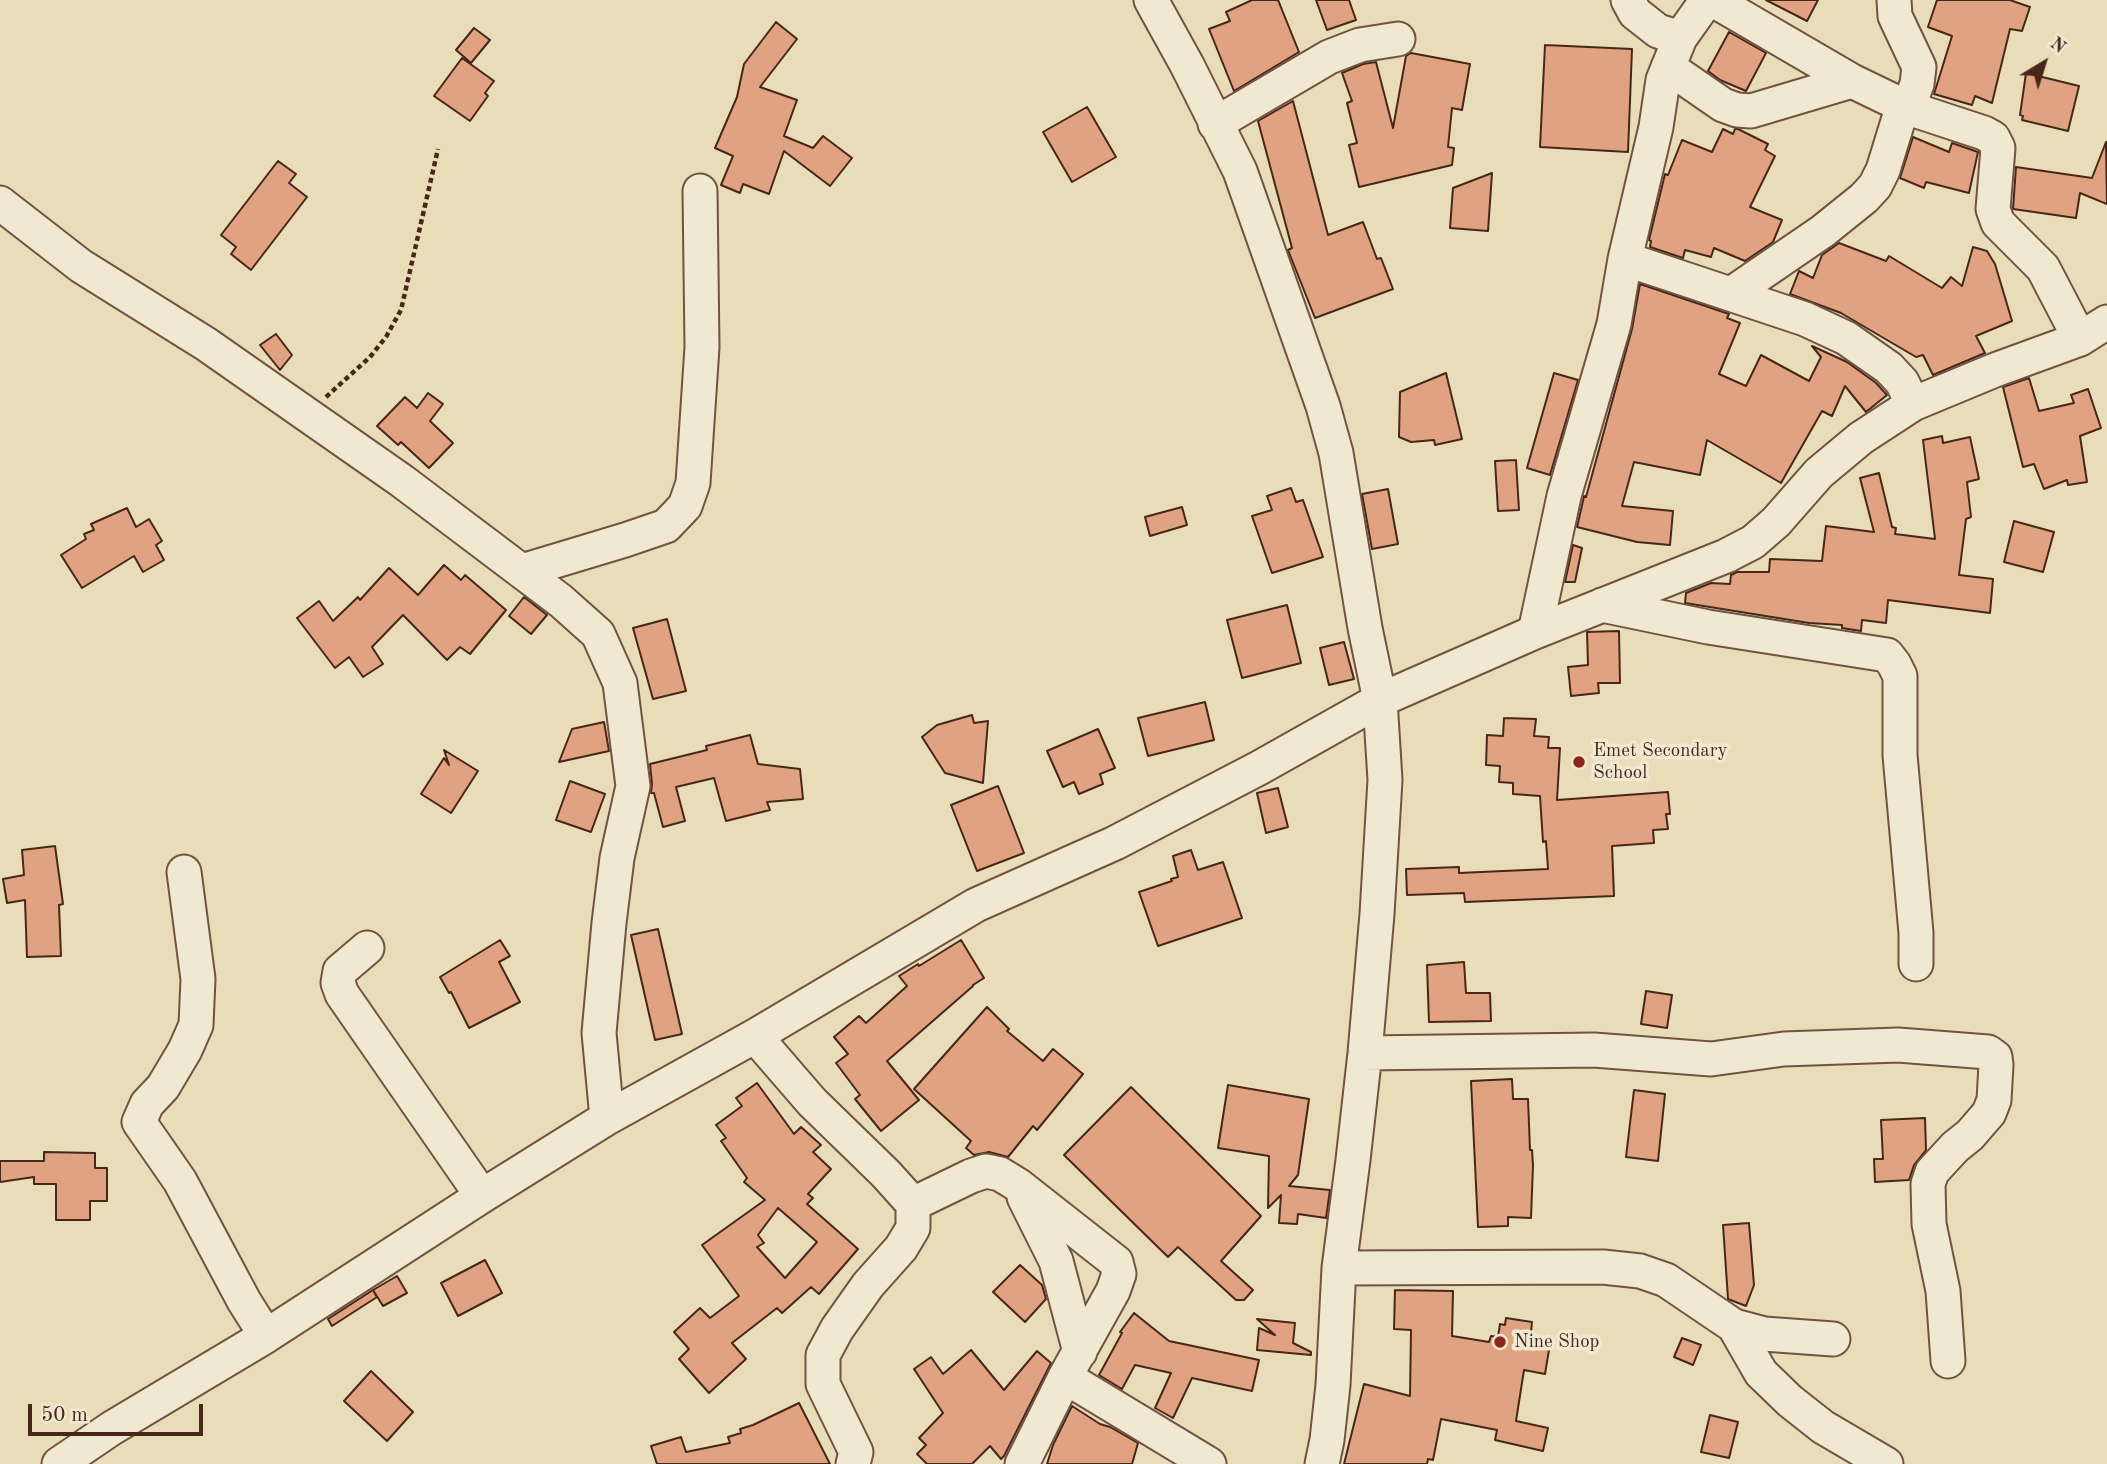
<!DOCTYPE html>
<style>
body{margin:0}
#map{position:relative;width:2107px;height:1464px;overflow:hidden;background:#e9dcb9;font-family:"Old Standard TT",serif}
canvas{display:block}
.north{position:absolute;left:2009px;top:28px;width:70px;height:70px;-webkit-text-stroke:5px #f1e8d2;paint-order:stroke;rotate:38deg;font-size:19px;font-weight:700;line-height:28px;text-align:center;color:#472719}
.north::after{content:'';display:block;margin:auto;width:24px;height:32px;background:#472719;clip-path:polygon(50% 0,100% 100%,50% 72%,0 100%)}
.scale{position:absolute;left:28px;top:1404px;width:175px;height:32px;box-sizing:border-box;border:4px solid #472719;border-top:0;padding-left:9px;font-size:21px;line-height:24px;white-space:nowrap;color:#472719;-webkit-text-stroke:5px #f1e8d2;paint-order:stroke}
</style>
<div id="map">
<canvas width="2107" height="1464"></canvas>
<div class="north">N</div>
<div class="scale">50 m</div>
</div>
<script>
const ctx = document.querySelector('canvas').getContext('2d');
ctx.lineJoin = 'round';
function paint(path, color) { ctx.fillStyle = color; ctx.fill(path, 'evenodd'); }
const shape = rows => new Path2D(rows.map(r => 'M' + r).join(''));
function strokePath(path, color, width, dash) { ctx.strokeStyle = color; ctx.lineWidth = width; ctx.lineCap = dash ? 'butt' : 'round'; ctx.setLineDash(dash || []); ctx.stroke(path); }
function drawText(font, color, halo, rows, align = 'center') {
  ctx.font = font + ' "Old Standard TT",serif'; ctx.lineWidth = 7; ctx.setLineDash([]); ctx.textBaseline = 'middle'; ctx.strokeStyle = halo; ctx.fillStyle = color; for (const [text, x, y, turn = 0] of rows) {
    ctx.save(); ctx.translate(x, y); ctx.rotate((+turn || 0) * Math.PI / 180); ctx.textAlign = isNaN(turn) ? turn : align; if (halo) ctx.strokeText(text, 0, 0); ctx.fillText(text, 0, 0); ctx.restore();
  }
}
const building = shape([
 [1252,0,1278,0,1299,52,1234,91,1209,29,1230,21,1226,12,1252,0],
 [1316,0,1349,0,1356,20,1327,30,1316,0],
 [1766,0,1818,0,1807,21,1766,0],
 [1937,0,2010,0,2030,7,2022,31,2010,29,1992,103,1975,96,1972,105,1934,94,1952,36,1928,27,1937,0],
 [776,22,797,39,760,87,797,100,784,136,813,148,823,136,852,158,830,186,784,151,769,194,743,184,740,193,721,185,733,156,715,148,737,97,744,64,776,22],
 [474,28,490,40,471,63,456,50,474,28],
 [1729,32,1766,53,1746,91,1720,80,1708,71,1729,32],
 [1545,45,1632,49,1628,152,1540,147,1545,45],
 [1411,53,1470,64,1462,110,1452,108,1448,147,1454,148,1452,165,1359,187,1349,145,1357,143,1347,103,1352,101,1342,73,1363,64,1376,62,1393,128,1406,56,1411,53],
 [462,58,494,81,485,93,488,96,470,121,434,96,462,58],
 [2026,73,2079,86,2068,131,2022,120,2023,116,2020,115,2026,73],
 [1293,101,1328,235,1363,222,1377,259,1381,258,1393,289,1315,318,1288,250,1292,248,1258,121,1293,101],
 [1087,107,1116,157,1072,182,1043,132,1087,107],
 [1723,129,1733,134,1735,129,1738,129,1768,144,1765,150,1775,156,1750,207,1782,220,1773,242,1745,261,1714,248,1711,257,1685,250,1683,258,1650,247,1651,241,1649,240,1665,174,1668,175,1682,140,1712,152,1723,129],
 [1913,137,1949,152,1952,143,1978,152,1969,193,1926,182,1924,188,1900,178,1913,137],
 [2106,142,2107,204,2080,193,2076,218,2013,209,2016,167,2092,178,2106,142],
 [278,161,296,174,289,183,307,197,251,270,231,254,236,247,221,235,278,161],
 [1492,173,1488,231,1450,228,1453,188,1492,173],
 [1839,243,1886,261,1889,256,1942,288,1951,277,1962,286,1973,247,1987,251,1995,264,2012,321,1976,336,1985,353,1933,375,1923,355,1916,357,1841,313,1790,294,1799,271,1813,278,1822,255,1839,243],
 [1640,284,1729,314,1727,318,1740,323,1719,374,1746,386,1761,355,1809,381,1821,357,1812,346,1847,362,1876,383,1887,395,1866,412,1845,386,1832,416,1822,411,1781,483,1707,440,1700,475,1634,462,1622,506,1673,511,1670,545,1637,542,1577,527,1583,501,1584,496,1586,497,1632,329,1640,284],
 [276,334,292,355,280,370,260,345,276,334],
 [1446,373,1462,439,1435,445,1434,440,1411,442,1399,437,1400,392,1446,373],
 [1554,373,1578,380,1550,475,1527,468,1554,373],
 [2029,378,2039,411,2074,403,2071,395,2088,389,2101,428,2080,436,2087,482,2068,485,2067,480,2044,489,2034,464,2023,467,2003,387,2029,378],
 [428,393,443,404,430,421,453,443,429,468,401,442,398,445,377,426,405,397,417,408,428,393],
 [1942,436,1943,443,1970,437,1979,479,1967,482,1971,517,1966,519,1959,575,1993,579,1990,613,1888,600,1886,623,1862,620,1861,631,1842,628,1842,625,1809,623,1685,603,1686,593,1711,583,1730,584,1731,575,1737,572,1769,572,1770,559,1822,561,1826,526,1874,532,1860,478,1879,473,1892,527,1896,528,1895,534,1935,539,1923,440,1942,436],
 [1516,460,1519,510,1498,511,1495,461,1516,460],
 [1291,488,1296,502,1303,500,1323,557,1272,573,1252,516,1272,510,1267,496,1291,488],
 [1388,489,1398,544,1372,549,1362,494,1388,489],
 [1182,507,1187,525,1150,536,1145,517,1182,507],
 [127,508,136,527,149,519,162,541,156,545,164,560,143,572,134,556,82,588,61,555,86,539,84,534,94,530,91,524,127,508],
 [2014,521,2054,532,2043,572,2004,562,2014,521],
 [1573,545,1582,548,1575,582,1565,582,1573,545],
 [444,565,461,580,465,575,506,610,470,654,460,647,447,660,403,615,372,647,383,664,363,677,349,657,335,668,297,618,319,601,333,621,358,597,360,600,389,568,418,595,444,565],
 [524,597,547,615,531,634,509,616,524,597],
 [1287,605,1301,663,1242,678,1227,620,1287,605],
 [667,619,686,691,653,699,633,628,667,619],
 [1619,631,1620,683,1598,683,1599,693,1571,696,1568,667,1588,665,1587,632,1619,631],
 [1344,642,1354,679,1329,685,1320,648,1344,642],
 [1205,702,1214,740,1148,756,1138,718,1205,702],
 [972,715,974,723,988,721,983,783,945,773,922,737,937,725,972,715],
 [1504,718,1536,719,1534,736,1549,737,1548,748,1560,748,1557,800,1668,792,1670,814,1666,814,1668,829,1653,830,1654,843,1612,846,1614,896,1465,902,1464,893,1407,895,1406,869,1459,867,1459,873,1548,869,1546,841,1543,842,1540,796,1513,794,1513,783,1499,782,1500,766,1486,765,1487,735,1503,736,1504,718],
 [604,722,609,751,559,762,572,729,604,722],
 [1098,729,1115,768,1100,774,1103,784,1079,794,1074,782,1063,787,1047,751,1098,729],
 [750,735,758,764,800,769,803,799,767,802,770,810,726,821,714,778,676,787,685,821,663,827,654,793,651,793,652,784,650,764,707,750,706,746,750,735],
 [444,750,478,771,451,813,421,794,444,758,449,765,444,750],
 [570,781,605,794,591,832,556,820,570,781],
 [998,786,1024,853,977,871,951,805,998,786],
 [1278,788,1288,827,1266,833,1257,793,1278,788],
 [55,846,63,904,59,905,61,956,27,957,25,900,7,903,3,879,24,875,22,850,55,846],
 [1191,850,1198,870,1223,862,1242,918,1158,946,1139,892,1172,881,1171,879,1178,877,1173,856,1191,850],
 [658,929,682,1034,655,1040,631,935,658,929],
 [500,940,510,956,499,962,520,1002,469,1028,451,992,449,993,440,977,500,940],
 [961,940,984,978,973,985,973,986,887,1061,919,1100,881,1131,855,1099,860,1095,836,1063,848,1054,834,1037,859,1016,866,1023,907,986,899,976,918,964,919,966,961,940],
 [1464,962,1466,993,1490,993,1491,1021,1429,1022,1427,965,1464,962],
 [1646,991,1672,995,1667,1028,1641,1024,1646,991],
 [987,1007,1009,1029,1007,1031,1043,1061,1053,1049,1083,1074,1037,1130,1033,1126,1008,1157,989,1152,974,1155,966,1148,971,1141,914,1089,987,1007],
 [1512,1079,1513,1099,1528,1099,1530,1150,1532,1150,1533,1165,1531,1218,1508,1217,1508,1226,1478,1227,1471,1081,1512,1079],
 [757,1083,794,1134,801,1127,821,1145,813,1152,831,1169,808,1194,813,1198,807,1204,858,1249,819,1294,811,1287,782,1313,777,1308,732,1343,746,1359,709,1393,679,1359,689,1349,674,1332,700,1308,710,1318,739,1296,702,1245,765,1200,744,1182,747,1178,721,1141,726,1138,716,1125,742,1106,736,1098,757,1083],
 [778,1208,817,1242,785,1278,757,1247,764,1243,758,1235,778,1208],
 [1228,1085,1309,1099,1298,1175,1289,1186,1330,1190,1326,1218,1298,1214,1297,1224,1279,1223,1281,1195,1268,1208,1269,1156,1218,1148,1228,1085],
 [1131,1087,1261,1216,1221,1261,1253,1290,1244,1300,1236,1300,1178,1247,1168,1257,1064,1155,1131,1087],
 [1634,1090,1665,1094,1658,1161,1626,1157,1634,1090],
 [1925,1118,1926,1150,1914,1165,1909,1180,1875,1182,1874,1159,1883,1159,1881,1120,1925,1118],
 [44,1152,95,1153,95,1168,107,1168,107,1201,90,1201,90,1220,56,1220,56,1184,34,1184,34,1177,0,1182,0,1161,44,1161,44,1152],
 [1749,1223,1754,1285,1746,1306,1728,1299,1723,1225,1749,1223],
 [485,1260,502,1293,458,1316,441,1283,485,1260],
 [1020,1265,1042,1285,1046,1299,1025,1322,993,1292,1020,1265],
 [397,1276,407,1293,383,1306,373,1290,397,1276],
 [373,1290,377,1297,332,1326,328,1319,373,1290],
 [1395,1290,1453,1291,1452,1336,1489,1342,1491,1336,1498,1337,1500,1324,1505,1325,1506,1318,1532,1322,1530,1342,1550,1344,1545,1374,1524,1370,1516,1421,1548,1428,1543,1451,1495,1440,1497,1430,1441,1419,1433,1460,1428,1459,1427,1464,1344,1464,1364,1384,1410,1396,1411,1330,1394,1329,1395,1290],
 [1134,1313,1169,1341,1259,1360,1252,1391,1192,1378,1173,1418,1155,1408,1171,1373,1135,1365,1122,1389,1099,1375,1122,1333,1120,1332,1134,1313],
 [1257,1319,1295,1323,1293,1343,1311,1352,1311,1355,1257,1350,1259,1328,1275,1335,1257,1319],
 [1682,1338,1701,1345,1693,1365,1674,1357,1682,1338],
 [971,1350,1004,1390,1037,1351,1051,1363,1004,1456,1001,1459,990,1446,972,1464,927,1464,917,1454,926,1445,919,1438,943,1413,914,1369,931,1357,943,1374,971,1350],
 [371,1371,413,1412,387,1441,344,1401,371,1371],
 [799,1403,830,1464,657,1464,651,1446,681,1437,686,1452,730,1443,728,1437,741,1433,740,1429,753,1425,799,1403],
 [1072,1406,1100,1424,1110,1427,1138,1443,1132,1464,1047,1464,1053,1445,1072,1406],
 [1710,1415,1738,1422,1729,1458,1701,1452,1710,1415]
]);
const path = shape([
 [326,397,370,357,386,337,401,310,438,149]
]);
const minor = shape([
 [1151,0,1187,65,1240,171,1323,406,1336,453,1365,628,1380,700,1385,780,1377,914,1365,1053,1353,1160,1339,1268,1333,1385,1327,1440,1322,1464],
 [1628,0,1635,13,1658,31,1680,38],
 [1713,0,1852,81,1908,108,1984,133,1993,138,1998,148,1993,209,1998,223,2043,268,2080,339],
 [1894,0,1895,16,1919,67,1917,84,1908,108],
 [1668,67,1723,105,1737,110,1751,111,1852,81],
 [1215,124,1329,57,1360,45,1398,39],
 [0,203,81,266,206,344,402,481,561,601,598,634,620,683,633,786,617,858,609,923,599,1033,607,1118],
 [1625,259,1805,319,1846,338,1889,368,1902,382,1913,404],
 [1731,294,1823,231,1864,198,1875,186,1883,170,1903,105],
 [522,571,625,540,666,526,685,506,693,483,702,347,700,191],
 [1602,605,1708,627,1887,655,1894,664,1900,676,1900,755,1916,933,1916,964],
 [1535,632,1564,496,1614,324,1625,259,1656,127,1663,80,1680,38,1707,0],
 [184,872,198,979,196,1025,185,1050,163,1087,147,1104,139,1122,180,1181,244,1301,266,1336],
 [367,948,340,971,338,983,342,994,482,1196],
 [755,1036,812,1102,886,1174,913,1204,913,1228,901,1248,868,1285,837,1329,823,1355,823,1384,856,1452,853,1464],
 [1365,1053,1594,1050,1711,1059,1784,1049,1898,1045,1988,1052,1995,1057,1996,1065,1994,1100,1989,1113,1970,1135,1955,1147,1932,1172,1928,1184,1929,1224,1943,1291,1948,1361],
 [1024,1197,1056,1261,1080,1352],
 [913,1204,971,1176,986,1171,1000,1174,1018,1185,1116,1262,1119,1274,1113,1291,1065,1377,1022,1464],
 [1339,1268,1603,1267,1640,1271,1666,1280,1734,1326,1764,1334,1833,1339],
 [1734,1326,1761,1373,1790,1401,1823,1427,1886,1464],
 [1065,1377,1209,1464],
 [59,1464,112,1428,266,1336,482,1196,607,1118,755,1036,976,905,1115,843,1259,768,1380,700,1535,632,1726,556,1753,542,1776,522,1819,473,1861,438,1913,404,1995,370,2080,339,2107,322]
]);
const markers = [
 [1579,762,7,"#8f2418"],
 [1500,1342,7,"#8f2418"]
];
const poiNames = [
 ["Emet Secondary",1593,751],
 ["School",1593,773],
 ["Nine Shop",1514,1342]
];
paint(building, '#e0a280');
strokePath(building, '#472719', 2);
strokePath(minor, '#705441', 37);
strokePath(path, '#472719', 4.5, [5, 3.5]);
strokePath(minor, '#f1e8d2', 33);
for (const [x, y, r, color] of markers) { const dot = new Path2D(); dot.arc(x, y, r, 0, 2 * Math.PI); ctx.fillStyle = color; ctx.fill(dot); strokePath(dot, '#f1e8d2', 2.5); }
drawText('19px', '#472719', '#f1e8d2', poiNames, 'left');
</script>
